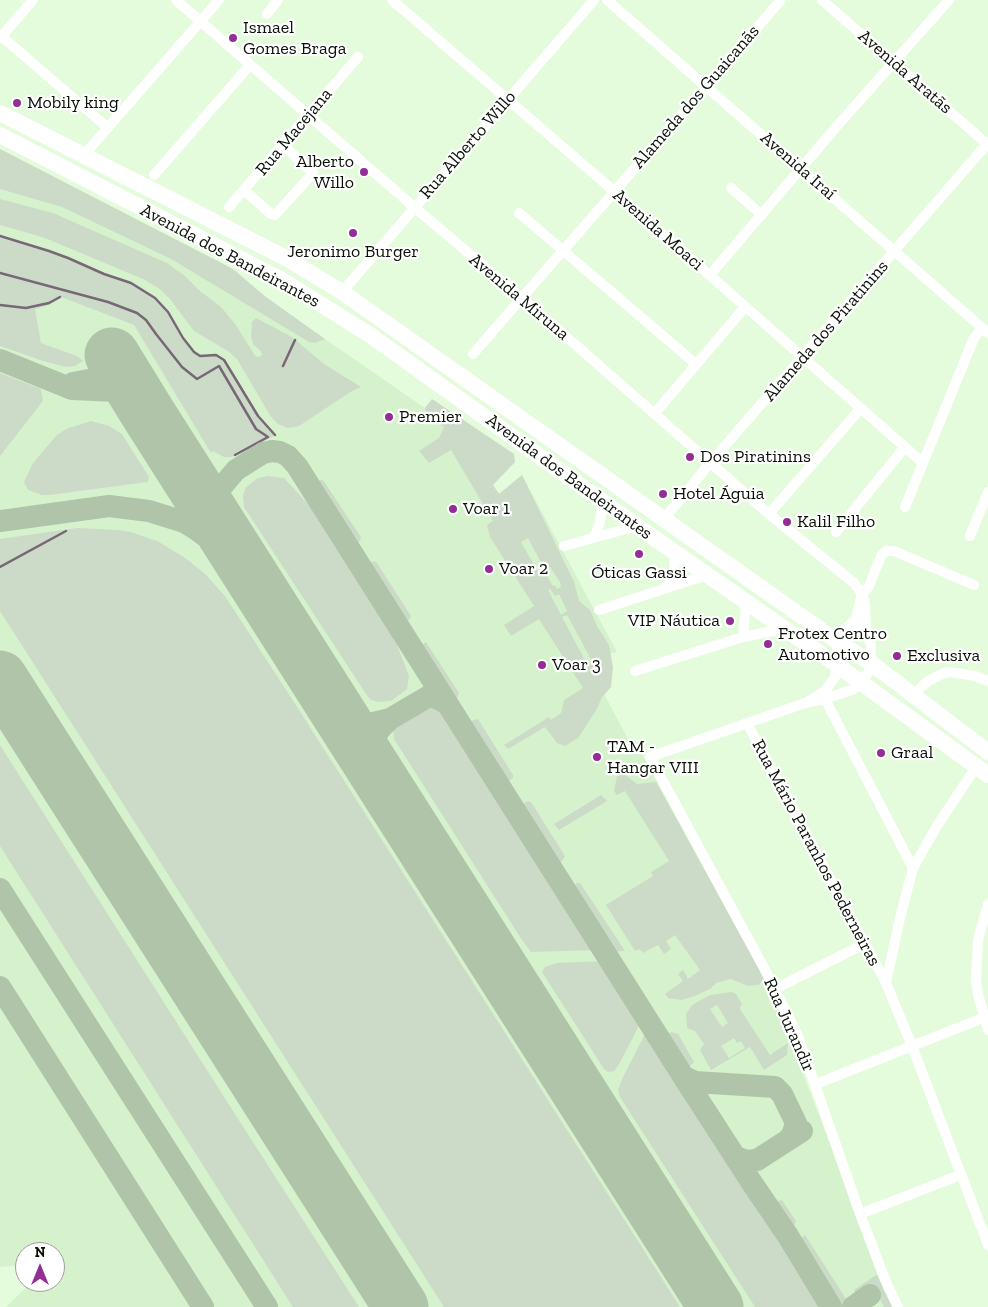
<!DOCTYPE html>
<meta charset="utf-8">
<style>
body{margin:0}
#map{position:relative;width:988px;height:1307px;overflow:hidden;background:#e4fcdc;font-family:"Zilla Slab",serif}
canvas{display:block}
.north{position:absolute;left:15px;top:1242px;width:50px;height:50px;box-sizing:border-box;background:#fff;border:1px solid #9d9f9b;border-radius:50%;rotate:0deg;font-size:14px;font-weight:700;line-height:20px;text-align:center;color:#091006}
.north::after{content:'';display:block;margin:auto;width:18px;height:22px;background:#932e94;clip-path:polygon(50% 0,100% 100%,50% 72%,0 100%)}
</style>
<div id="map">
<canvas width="988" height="1307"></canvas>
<div class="north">N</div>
</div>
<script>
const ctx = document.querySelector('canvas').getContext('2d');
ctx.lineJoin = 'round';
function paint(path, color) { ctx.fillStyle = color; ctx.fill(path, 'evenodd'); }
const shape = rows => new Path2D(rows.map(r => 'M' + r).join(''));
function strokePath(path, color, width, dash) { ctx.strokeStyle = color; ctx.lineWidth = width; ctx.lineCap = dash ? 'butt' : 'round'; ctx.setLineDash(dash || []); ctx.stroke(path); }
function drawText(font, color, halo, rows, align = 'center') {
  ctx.font = font + ' "Zilla Slab",serif'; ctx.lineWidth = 4.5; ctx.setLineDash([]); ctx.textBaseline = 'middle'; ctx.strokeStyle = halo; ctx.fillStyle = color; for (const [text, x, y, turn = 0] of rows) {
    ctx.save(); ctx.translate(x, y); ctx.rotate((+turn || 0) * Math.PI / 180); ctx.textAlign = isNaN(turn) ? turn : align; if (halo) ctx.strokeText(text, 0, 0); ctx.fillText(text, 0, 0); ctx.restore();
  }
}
const built = shape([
 [0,149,233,269,250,285,296,319,425,408,432,399,514,454,515,462,493,485,499,494,522,475,617,652,601,656,588,664,635,752,639,749,767,984,776,1003,833,1152,877,1274,893,1307,6,1307,32,1282,55,1282,55,1252,25,1252,25,1265,0,1267]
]);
const green = shape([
 [0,149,233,269,266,297,325,339,315,343,309,342,171,259,62,207,0,189],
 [0,199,53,213,167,263,185,276,200,291,221,307,236,325,255,356,259,357,262,355,261,351,253,344,251,336,252,322,256,318,292,337,324,364,361,387,352,391,299,426,288,428,278,424,271,417,237,359,228,351,194,331,170,299,160,289,143,279,45,238,0,225],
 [0,237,49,251,104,275,131,284,155,298,168,312,182,339,193,353,200,356,216,356,223,361,257,416,274,436,231,457,224,457,213,451,211,453,134,325,61,297,49,305,35,309,41,343,77,356,83,361,75,366,66,367,43,361,0,346],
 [0,373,41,389,43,401,0,456],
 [432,399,514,454,515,462,493,485,499,494,522,475,574,582,579,601,590,610,597,626,609,645,613,667,611,687,602,697,597,709,578,738,565,746,557,743,545,727,508,749,504,745,549,717,551,720,561,713,564,700,583,688,539,619,511,636,504,625,534,606,490,537,487,525,493,521,451,450,429,463,419,451,439,438,444,427,427,415,425,408],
 [528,538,544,568,538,572,521,542],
 [550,567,560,582,561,587,557,589,555,585,553,586,544,571],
 [550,589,555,596,559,594,567,611,561,615,548,590],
 [567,615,592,661,587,664,562,617],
 [91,421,109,426,122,434,149,477,148,482,50,495,42,495,28,490,24,482,33,463,57,435,66,429],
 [268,476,284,478,320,517,350,560,391,630,409,676,407,689,391,701,378,702,371,700,366,694,244,507,243,495,246,487,258,478],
 [320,480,323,480,361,537,360,541,356,543,351,541,317,489,317,484],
 [77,528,119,530,131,532,157,541,184,557,205,574,225,596,299,710,680,1307,444,1307,0,611,0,539],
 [375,561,377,563,411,616,409,620,403,620,399,616,368,568,369,563],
 [426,642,459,693,457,698,451,698,447,694,420,651,420,646],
 [428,704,443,708,599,949,598,950,531,952,522,940,394,739,393,727,398,721],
 [478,719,513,775,513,778,509,781,504,780,498,774,471,729,470,724,471,721],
 [0,745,233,1111,359,1307,293,1307,0,846],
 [626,771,628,777,637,784,656,782,764,978,759,985,748,986,731,979,716,983,710,989,695,996,682,1000,668,998,665,994,683,981,678,974,683,970,688,979,700,970,675,935,666,941,671,949,664,954,658,945,643,953,640,949,635,951,606,905,653,876,651,872,669,861,625,791,617,795,614,791,617,776],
 [601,795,607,801,559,830,554,824],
 [528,801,531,802,565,856,562,861,558,863,555,861,525,813,522,808,524,803],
 [577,883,580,883,625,951,611,952,573,893,573,887],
 [604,961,642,1020,618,1066,614,1071,608,1072,604,1069,542,972,545,967,557,963],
 [732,992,736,994,742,1004,740,1007,740,1009,770,1055,788,1043,787,1055,764,1070,750,1047,711,1070,700,1050,704,1044,695,1031,687,1028,686,1014,692,1005,710,995],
 [717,1005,728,1023,722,1027,710,1009],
 [734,1038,737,1043,741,1041,745,1048,729,1058,721,1046],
 [671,1032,678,1034,694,1062,689,1067,686,1067,665,1034],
 [648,1033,816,1297,822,1307,755,1307,620,1097,618,1090,623,1077,645,1034],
 [782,1200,796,1221,794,1226,788,1225,775,1206,777,1201],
 [805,1235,848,1302,846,1306,839,1306,799,1244,800,1239],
 [876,1275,877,1275,892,1307,884,1307,873,1285,857,1295,854,1290]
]);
const stream = shape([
 [0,236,49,251,68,258,104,274,131,283,155,298,168,312,183,338,194,352,200,356,216,355,224,360,258,416,275,435],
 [0,273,108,302,137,313,146,320,156,334,182,367,197,379,219,366,256,429,268,437,235,455],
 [0,305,26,308,49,303,60,297],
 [283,366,295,340],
 [0,567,66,531]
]);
const taxiway = shape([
 [0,360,72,389,117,391,133,399,147,412],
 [73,383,94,379,118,364],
 [0,521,109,506,149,511,184,522,197,530,230,554,250,575],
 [220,527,216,512,219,490,236,470,263,453,272,451,280,452,288,456,297,466,683,1076,752,1183,788,1236,831,1307],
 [335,708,347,718,357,722,369,724,390,719,379,730,375,739,373,769],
 [390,719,429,696,439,699,447,704],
 [0,889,267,1307],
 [0,987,203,1307],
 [683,1076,695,1082,775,1087,782,1094,796,1123,793,1133,789,1139],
 [736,1157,746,1161,757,1160,802,1131],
 [853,1307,870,1295]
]);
const runway = shape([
 [112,355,147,412,716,1307],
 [0,678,401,1307]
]);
const minor = shape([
 [176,0,414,207,530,305,769,514,854,583,862,594,865,604,866,630],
 [392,0,614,191,923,463],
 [607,0,988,333],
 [267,14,278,0],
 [0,35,108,128],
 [0,38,33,0],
 [84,155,219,0],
 [154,175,250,65],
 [731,188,762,215],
 [244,190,271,214,275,215,313,173,283,145],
 [229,207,358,57],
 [519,213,696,364],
 [710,275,837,126,949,0],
 [342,292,594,0],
 [473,354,781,0],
 [655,413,745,307],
 [905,507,974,338,982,328],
 [769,514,861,408],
 [664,519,710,463,987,144,822,0],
 [836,532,905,447],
 [595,536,600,522,603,501],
 [970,536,988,492],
 [564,546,637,526],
 [665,587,671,583,674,576,675,552],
 [599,610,707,575],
 [851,624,856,624,866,630,871,645,870,670,861,683,854,689,825,699,805,703,650,757,771,981,798,1036,860,1214,887,1284,898,1307],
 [743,637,746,603],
 [635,671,743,637,783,629],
 [913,695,928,681,944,673,950,672,975,676,988,681],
 [825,699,913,868],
 [810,700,825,691,835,677,838,642,845,629,856,619,862,594,869,586,881,556,886,551,894,551,974,585],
 [747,723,886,983],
 [976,767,937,826,913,868,900,918,886,983,912,1046,988,1245],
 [988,904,978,940,976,981,978,994,988,1030],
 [775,989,864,944],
 [816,1084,988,1016],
 [860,1214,960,1175]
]);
const tertiary = shape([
 [988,143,988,145]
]);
const trunk = shape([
 [0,113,284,257,342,292,838,642,871,663,988,752],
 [0,135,282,280,370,335,637,526,837,665,988,775]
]);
const markers = [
 [233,38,5,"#932e94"],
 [17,103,5,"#932e94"],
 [364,172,5,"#932e94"],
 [353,233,5,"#932e94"],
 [389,417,5,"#932e94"],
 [690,457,5,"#932e94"],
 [663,494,5,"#932e94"],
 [453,509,5,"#932e94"],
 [787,522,5,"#932e94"],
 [639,554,5,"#932e94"],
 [489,569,5,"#932e94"],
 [730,621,5,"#932e94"],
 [768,644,5,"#932e94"],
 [897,656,5,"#932e94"],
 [542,665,5,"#932e94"],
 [881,753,5,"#932e94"],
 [597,757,5,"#932e94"]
];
const poiNames = [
 ["Ismael",243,28],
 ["Gomes Braga",243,49],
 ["Mobily king",27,103],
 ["Alberto",354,162,"right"],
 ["Willo",354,183,"right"],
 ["Jeronimo Burger",353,252,"center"],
 ["Premier",399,417],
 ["Dos Piratinins",700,457],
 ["Hotel Águia",673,494],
 ["Voar 1",463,509],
 ["Kalil Filho",797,522],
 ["Voar 2",499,569],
 ["Óticas Gassi",639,573,"center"],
 ["VIP Náutica",720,621,"right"],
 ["Frotex Centro",778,634],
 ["Automotivo",778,655],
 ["Exclusiva",907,656],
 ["Voar 3",552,665],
 ["TAM -",607,747],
 ["Hangar VIII",607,768],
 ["Graal",891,753]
];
const streetNames = [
 ["Avenida Aratãs",905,72,41],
 ["Alameda dos Guaicanãs",696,97,-49],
 ["Rua Macejana",294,132,-50],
 ["Rua Alberto Willo",468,145,-49],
 ["Avenida Iraí",798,166,41],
 ["Avenida Moaci",658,230,41],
 ["Avenida dos Bandeirantes",230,256,28],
 ["Avenida Miruna",519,297,40],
 ["Alameda dos Piratinins",826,331,-49],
 ["Avenida dos Bandeirantes",569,477,36],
 ["Rua Mário Paranhos Pederneiras",816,853,62],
 ["Rua Jurandir",789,1025,66]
];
paint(built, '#d6f2cc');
paint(green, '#ccdbc7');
strokePath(stream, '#786777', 2.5);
strokePath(taxiway, '#b0c4a9', 22);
strokePath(runway, '#b0c4a9', 55);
strokePath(minor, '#fff', 10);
strokePath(tertiary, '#fff', 12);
strokePath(trunk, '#fff', 16);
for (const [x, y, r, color] of markers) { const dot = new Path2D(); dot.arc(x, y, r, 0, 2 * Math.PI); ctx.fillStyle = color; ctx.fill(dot); strokePath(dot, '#fff', 2); }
drawText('18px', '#091006', '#fff', poiNames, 'left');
drawText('18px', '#091006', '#fff', streetNames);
</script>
